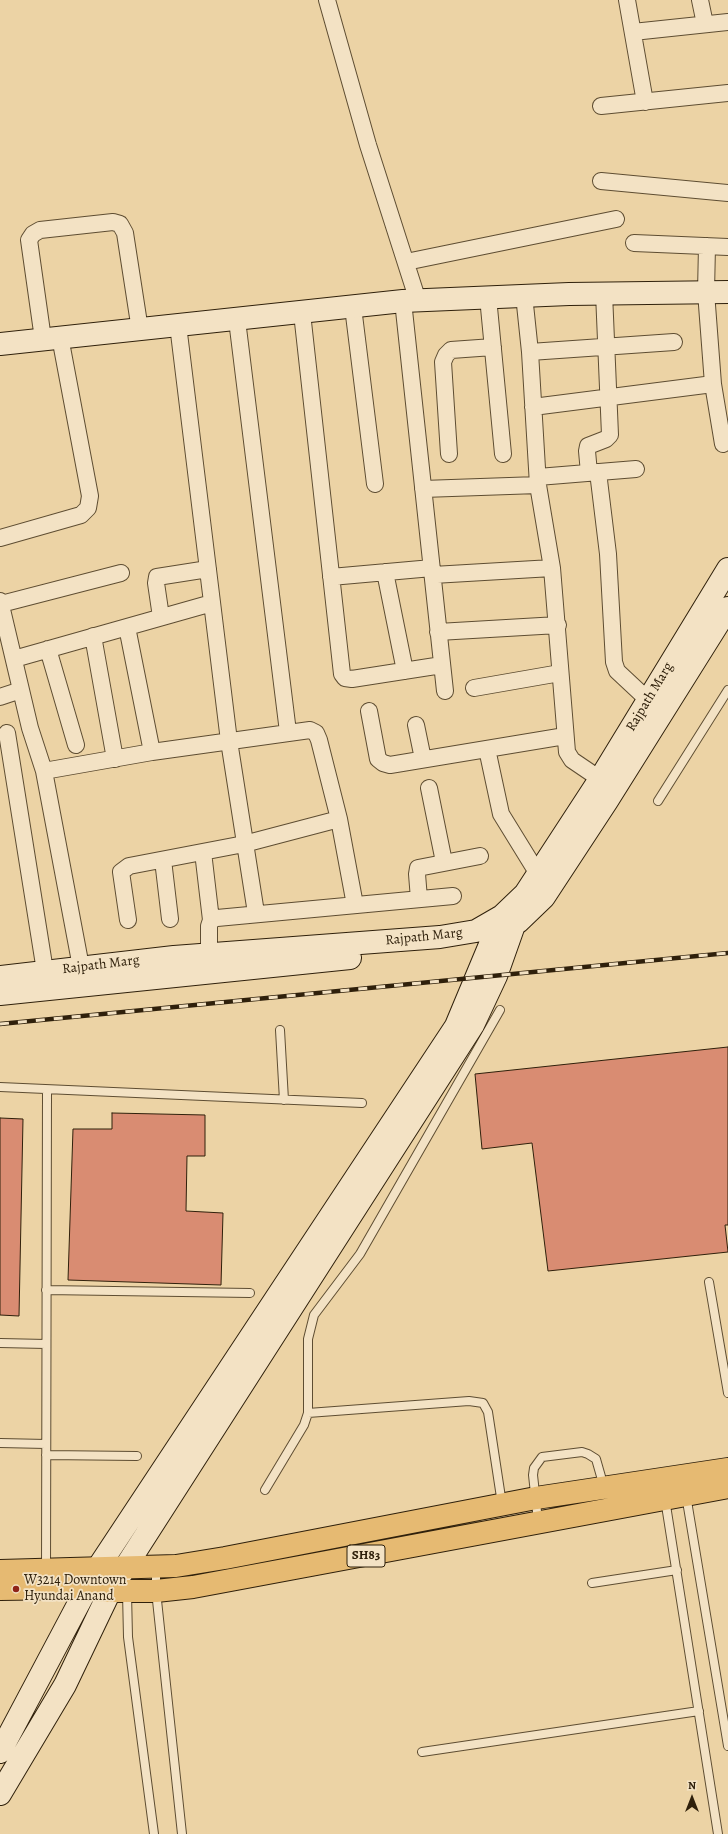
<!DOCTYPE html>
<style>
body{margin:0}
#map{position:relative;width:728px;height:1834px;overflow:hidden;background:#ecd3a5;font-family:Alegreya,serif}
canvas{display:block}
.north{position:absolute;left:672px;top:1778px;width:40px;height:40px;-webkit-text-stroke:3px #f3e2c4;paint-order:stroke;rotate:0deg;font-size:11px;font-weight:700;line-height:16px;text-align:center;color:#2f200b}
.north::after{content:'';display:block;margin:auto;width:14px;height:18px;background:#2f200b;clip-path:polygon(50% 0,100% 100%,50% 72%,0 100%)}
</style>
<div id="map">
<canvas width="728" height="1834"></canvas>
<div class="north">N</div>
</div>
<script>
const ctx = document.querySelector('canvas').getContext('2d');
ctx.lineJoin = 'round';
function paint(path, color) { ctx.fillStyle = color; ctx.fill(path, 'evenodd'); }
const shape = rows => new Path2D(rows.map(r => 'M' + r).join(''));
function strokePath(path, color, width, dash) { ctx.strokeStyle = color; ctx.lineWidth = width; ctx.lineCap = dash ? 'butt' : 'round'; ctx.setLineDash(dash || []); ctx.stroke(path); }
function drawText(font, color, halo, rows, align = 'center') {
  ctx.font = font + ' Alegreya,serif'; ctx.lineWidth = 3.5; ctx.setLineDash([]); ctx.textBaseline = 'middle'; ctx.strokeStyle = halo; ctx.fillStyle = color; for (const [text, x, y, turn = 0] of rows) {
    ctx.save(); ctx.translate(x, y); ctx.rotate((+turn || 0) * Math.PI / 180); ctx.textAlign = isNaN(turn) ? turn : align; if (halo) ctx.strokeText(text, 0, 0); ctx.fillText(text, 0, 0); ctx.restore();
  }
}
const building = shape([
 [728,1047,728,1225,725,1225,728,1252,548,1271,532,1143,482,1149,475,1074,728,1047],
 [112,1113,205,1115,205,1156,187,1156,186,1211,223,1213,221,1285,68,1280,73,1129,112,1129,112,1113],
 [0,1118,23,1119,19,1316,0,1315,0,1118]
]);
const lane = shape([
 [658,801,728,690],
 [280,1030,284,1100],
 [0,1087,362,1103],
 [709,1282,728,1393],
 [46,1290,250,1293],
 [0,1343,46,1344],
 [308,1413,469,1401,483,1403,488,1412,502,1504],
 [0,1443,46,1444],
 [46,1455,137,1456],
 [265,1490,304,1425,308,1413,308,1339,314,1315,360,1254,500,1010],
 [686,1495,728,1746],
 [665,1499,718,1834],
 [538,1521,533,1475,534,1468,542,1457,582,1452,588,1454,596,1459,604,1487],
 [156,1567,156,1591,182,1834],
 [46,1570,47,1090],
 [592,1583,677,1570],
 [127,1593,128,1637,154,1834],
 [422,1752,699,1711]
]);
const street = shape([
 [327,0,368,145,418,301],
 [627,0,645,102],
 [700,0,705,24],
 [633,32,728,22],
 [601,106,728,93],
 [601,181,728,193],
 [634,243,728,247],
 [707,246,706,292,713,384,723,444],
 [406,262,616,219],
 [524,295,530,352,538,485,552,568,567,752,572,760,600,779],
 [488,297,503,454],
 [403,301,445,691],
 [353,307,375,484],
 [302,313,342,674,345,678,352,679,442,665],
 [237,320,288,732],
 [178,325,229,741,256,913],
 [43,339,29,240,33,234,40,230,113,222,120,224,125,233,140,330],
 [530,352,674,342],
 [533,407,713,384],
 [449,454,443,362,446,355,451,350,493,347],
 [598,472,608,554,614,662,617,671,648,700],
 [589,473,587,451,588,446,606,439,610,435,604,293],
 [538,477,636,469],
 [423,489,538,485],
 [0,538,81,515,88,508,90,496,60,337],
 [385,572,405,671],
 [433,575,552,568],
 [331,577,432,568],
 [0,601,30,728,44,771,81,967],
 [1,604,121,573],
 [161,617,156,583,157,577,208,569],
 [127,627,152,752],
 [438,632,558,625],
 [93,636,115,759],
 [48,649,76,745],
 [14,659,212,603],
 [474,688,560,673],
 [0,697,21,690],
 [369,711,378,759,383,763,390,765,565,736],
 [416,725,423,759],
 [7,733,45,971],
 [487,749,501,814,538,874],
 [44,771,152,752,310,730,316,733,319,740,339,819,355,905],
 [429,788,444,862],
 [203,852,211,920],
 [163,860,170,919],
 [419,899,417,874,418,868,480,856],
 [128,920,121,872,129,866,244,844,339,819],
 [209,954,209,926,211,920,217,918,453,896]
]);
const secondary = shape([
 [0,344,403,301,569,294,728,292],
 [518,922,544,897,607,801,728,608],
 [0,977,174,957,440,937,476,931,502,916,525,894,600,779,728,569],
 [0,994,350,958],
 [0,1752,97,1569,456,1026,502,916],
 [0,1794,65,1685,110,1591,473,1025,496,976,525,894]
]);
const primary = shape([
 [0,1571,176,1566,225,1558,536,1498,728,1469],
 [0,1589,66,1588,110,1591,156,1591,193,1587,728,1487]
]);
const rail = shape([
 [0,1024,728,953]
]);
const markers = [
 [16,1589,4,"#8f2418"]
];
const shields = [
 [366,1556,38]
];
const shieldNames = [
 ["SH83",366,1556]
];
const streetNames = [
 ["Rajpath Marg",650,697,-59],
 ["Rajpath Marg",424,937,-6],
 ["Rajpath Marg",101,965,-7]
];
const poiNames = [
 ["W3214 Downtown",24,1581],
 ["Hyundai Anand",24,1597]
];
paint(building, '#d98c72');
strokePath(building, '#2f200b', 1);
strokePath(lane, '#5e4d32', 10);
strokePath(street, '#5e4d32', 18);
strokePath(secondary, '#2f200b', 24);
strokePath(primary, '#2f200b', 24);
strokePath(lane, '#f3e2c4', 8);
strokePath(street, '#f3e2c4', 16);
strokePath(secondary, '#f3e2c4', 22);
strokePath(primary, '#e6ba72', 22);
strokePath(rail, '#2f200b', 4.5);
strokePath(rail, '#f3e2c4', 3, [9]);
for (const [x, y, r, color] of markers) { const dot = new Path2D(); dot.arc(x, y, r, 0, 2 * Math.PI); ctx.fillStyle = color; ctx.fill(dot); strokePath(dot, '#f3e2c4', 1.5); }
for (const [x, y, w] of shields) { const box = new Path2D(); box.roundRect(x - w / 2, y - 11, w, 22, 3); ctx.fillStyle = '#f3e2c4'; ctx.fill(box); strokePath(box, '#2f200b', 1); }
drawText('bold 13px', '#2f200b', null, shieldNames);
drawText('14px', '#2f200b', '#f3e2c4', streetNames);
drawText('14px', '#2f200b', '#f3e2c4', poiNames, 'left');
</script>
